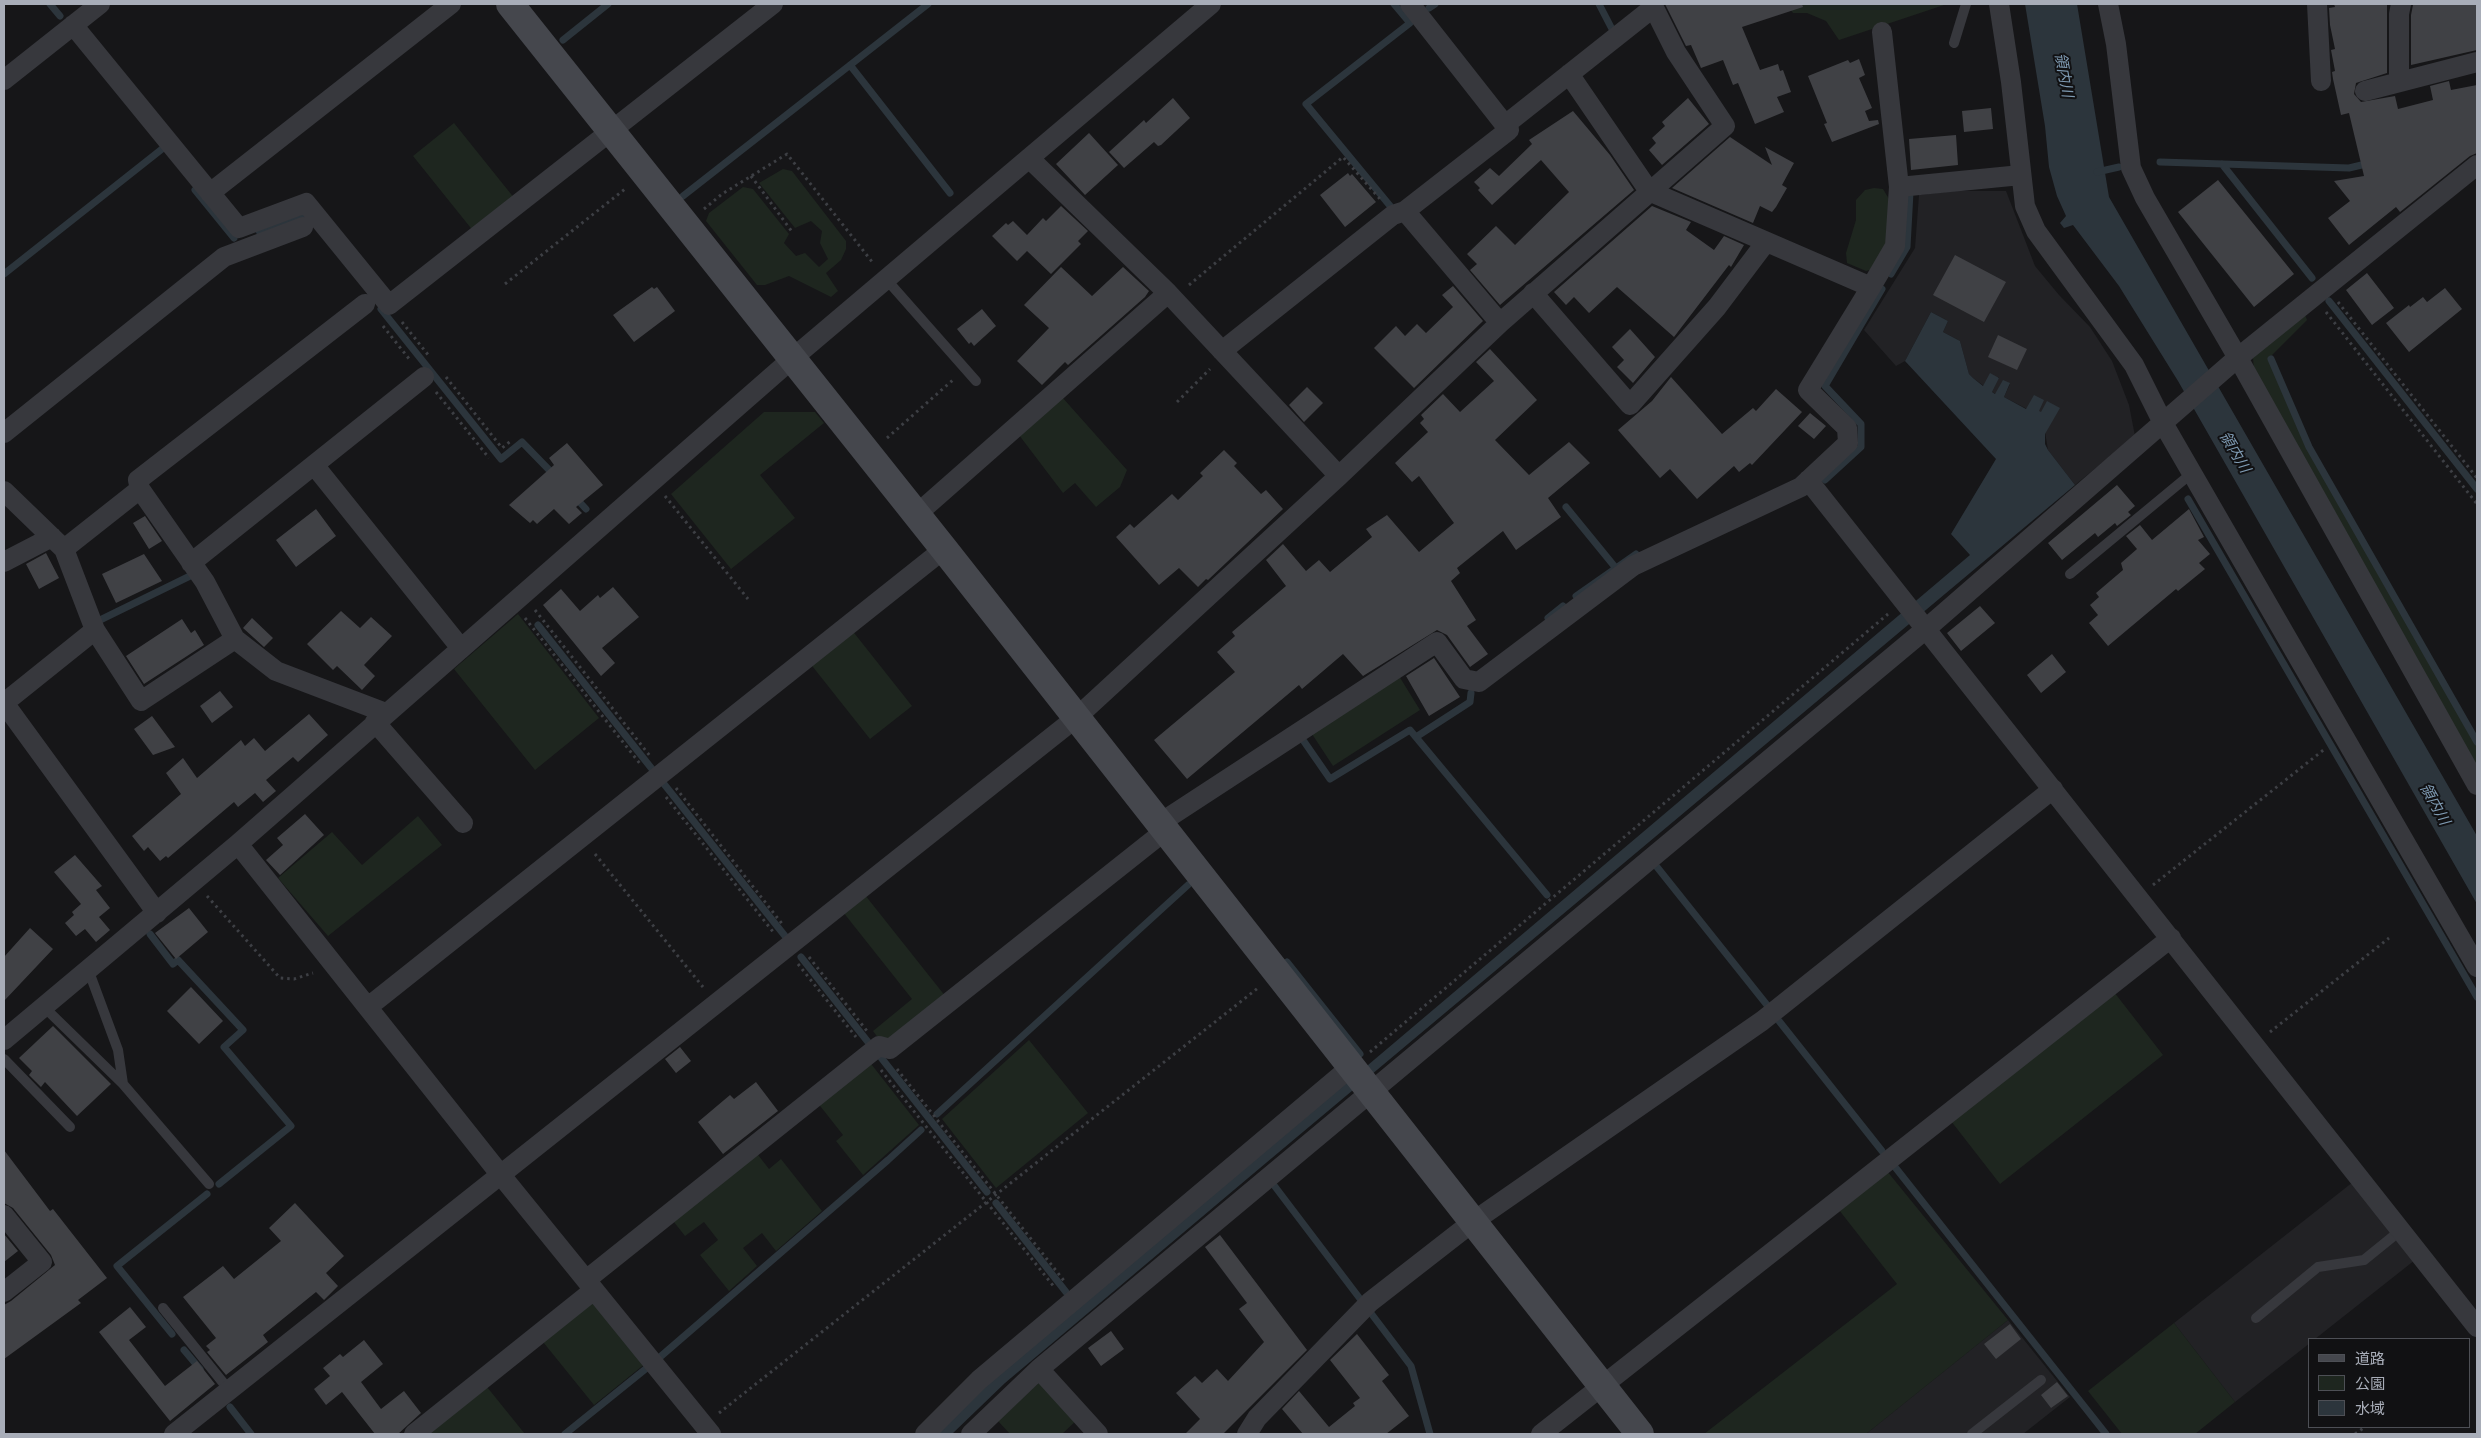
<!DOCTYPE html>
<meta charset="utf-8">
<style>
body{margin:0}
#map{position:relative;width:2481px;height:1438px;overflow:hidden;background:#161618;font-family:Ubuntu,"Noto Sans JP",sans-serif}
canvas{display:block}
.frame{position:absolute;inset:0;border:5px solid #a8adb8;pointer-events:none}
.legend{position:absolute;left:2308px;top:1338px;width:162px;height:90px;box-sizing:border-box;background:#111113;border:1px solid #4d4f55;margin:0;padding:6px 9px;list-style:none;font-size:15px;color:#a8adb8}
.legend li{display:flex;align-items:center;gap:10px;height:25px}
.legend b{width:25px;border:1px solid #4d4f55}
</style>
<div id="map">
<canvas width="2481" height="1438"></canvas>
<div class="frame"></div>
<ul class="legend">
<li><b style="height:6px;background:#45474d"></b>道路</li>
<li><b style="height:14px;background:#1e261f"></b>公園</li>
<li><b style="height:14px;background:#2c353c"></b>水域</li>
</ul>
</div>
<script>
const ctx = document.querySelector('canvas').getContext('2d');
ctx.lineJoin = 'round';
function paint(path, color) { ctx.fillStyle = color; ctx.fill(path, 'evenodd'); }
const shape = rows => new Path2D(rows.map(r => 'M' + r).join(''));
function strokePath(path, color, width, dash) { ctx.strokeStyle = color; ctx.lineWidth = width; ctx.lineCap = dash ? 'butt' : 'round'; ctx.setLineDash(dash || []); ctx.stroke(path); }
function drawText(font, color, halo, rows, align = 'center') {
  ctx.font = font + ' Ubuntu,"Noto Sans JP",sans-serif'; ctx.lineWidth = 4; ctx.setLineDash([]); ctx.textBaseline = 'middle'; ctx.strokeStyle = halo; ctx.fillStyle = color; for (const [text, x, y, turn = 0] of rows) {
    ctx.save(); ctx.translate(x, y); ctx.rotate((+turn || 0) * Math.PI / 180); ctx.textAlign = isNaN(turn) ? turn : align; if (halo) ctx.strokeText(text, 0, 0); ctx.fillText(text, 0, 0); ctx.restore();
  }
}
const built = shape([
 [1954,191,2006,191,2035,266,2059,295,2090,327,2112,361,2129,405,2135,436,2075,485,2048,450,2042,413,2027,409,2004,397,2010,384,1996,394,1992,392,1999,377,1984,386,1973,378,1969,374,1960,341,1943,332,1948,321,1931,312,1905,361,1896,366,1864,330,1915,248,1919,195],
 [2353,1182,2415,1260,2315,1339,2310,1339,2310,1343,2235,1402,2174,1323],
 [2008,1320,2070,1397,2023,1434,1866,1434]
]);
const green = shape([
 [1786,4,1944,4,1944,5,1839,40,1826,21,1807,13,1793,13],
 [454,123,515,199,474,232,413,156],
 [783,169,792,171,846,241,846,249,841,260,826,273,838,291,831,297,789,276,765,285,757,285,706,221,709,213,743,187,753,189,789,234,784,243,796,256,805,253,819,267,828,259,820,243,822,231,811,221,795,228,759,183],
 [1874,188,1883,189,1889,199,1888,241,1870,270,1866,271,1847,263,1846,253,1856,220,1856,200,1865,190],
 [2304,312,2307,320,2269,358,2308,448,2477,745,2477,767,2254,372,2253,357],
 [1062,397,1127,470,1120,487,1096,507,1075,483,1063,493,1019,435],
 [764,412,815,412,824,423,760,475,795,518,731,569,671,494],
 [518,614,599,718,535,770,454,669],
 [851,629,912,706,870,739,809,662],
 [1399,676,1420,710,1333,766,1312,734],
 [418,816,442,845,328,936,278,878,332,832,362,865],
 [865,895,946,997,882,1043,873,1031,912,999,843,912],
 [2114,992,2163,1055,2000,1184,1951,1121],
 [1029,1040,1088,1113,996,1188,942,1119],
 [868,1060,919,1125,863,1175,836,1141,843,1135,817,1102],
 [755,1151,769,1169,781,1159,822,1211,776,1251,762,1233,743,1248,757,1266,729,1291,700,1255,718,1240,704,1222,685,1236,670,1217],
 [1887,1171,2008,1320,1866,1434,1704,1434,1897,1284,1839,1210],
 [595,1298,646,1363,594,1405,539,1337],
 [2174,1323,2235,1402,2195,1434,2122,1434,2088,1391],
 [1043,1379,1078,1419,1062,1434,1010,1434,998,1421],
 [483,1382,525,1434,419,1434]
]);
const water = shape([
 [2025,4,2077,4,2109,197,2477,836,2477,904,2178,381,2119,286,2073,225,2064,228,2060,223,2066,216,2057,196,2049,167,2045,126],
 [1931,312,1948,321,1943,332,1960,341,1969,374,1973,378,1983,386,1990,373,1999,378,1992,392,1995,394,2003,380,2010,383,2004,397,2026,409,2034,395,2044,400,2039,411,2041,412,2047,401,2060,408,2045,434,2045,444,2048,450,2075,485,1260,1168,1005,1383,952,1434,931,1434,982,1384,1368,1065,1970,555,1951,534,1996,459,1905,361]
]);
const stream = shape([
 [50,4,60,16],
 [1599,4,1613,31],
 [1429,8,1435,4],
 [563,40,608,4],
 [850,65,950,193],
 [2160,162,2349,168,2370,163],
 [2222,164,2312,278],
 [2097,172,2119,167],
 [195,190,234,238],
 [683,196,928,4],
 [1391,207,1306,104,1410,23,1394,4],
 [259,231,305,217,310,223],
 [4,274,162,149],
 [1891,274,1907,247,1910,192],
 [2329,301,2477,489],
 [381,309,501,459,522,442,555,476],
 [2271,359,2309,447,2477,742],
 [1825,480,1861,447,1861,424,1825,386,1882,289],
 [574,496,586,509],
 [2188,499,2477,997],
 [1566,507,1615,567],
 [1576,596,1636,554],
 [1548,618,1563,606],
 [98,621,190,576],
 [538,625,652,769],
 [1416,737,1470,702,1471,693],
 [1303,740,1330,779,1410,730,1547,895],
 [664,784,785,936],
 [1657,867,1767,1005],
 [150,934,173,964,178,960,243,1030,224,1047,291,1126,219,1184],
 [801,957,868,1042],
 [1287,962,1360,1054],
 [1779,1021,1882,1151],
 [879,1055,987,1192],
 [937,1114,1188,885],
 [1895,1167,2106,1434],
 [1273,1184,1411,1366,1430,1434],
 [996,1203,1066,1292],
 [172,1334,117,1266,207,1194],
 [184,1350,200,1369],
 [660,1357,888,1160,921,1130],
 [230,1407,251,1434],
 [565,1434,648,1367]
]);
const building = shape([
 [1665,4,1802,4,1803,7,1742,27,1760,70,1778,64,1780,71,1783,70,1791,92,1777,97,1784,112,1755,124,1738,83,1733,85,1723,60,1701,68,1691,45,1686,46],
 [2334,4,2387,4,2387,73,2356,83,2354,94,2361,102,2395,96,2398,109,2433,100,2430,86,2449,81,2451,90,2477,85,2477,153,2470,156,2400,212,2396,207,2349,245,2328,218,2350,201,2334,181,2364,176,2349,113,2341,115,2333,79,2332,72,2335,71,2331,50,2335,49,2330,25,2329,8,2335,7],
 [2419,4,2477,4,2477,50,2411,65,2411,15,2413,5],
 [1859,59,1865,75,1859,78,1872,108,1865,111,1869,121,1878,120,1879,124,1832,142,1824,124,1827,123,1808,76,1848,60,1850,63],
 [1173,98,1190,118,1161,145,1158,146,1154,142,1124,168,1109,152,1144,120,1146,123],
 [1688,98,1709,124,1662,165,1649,150,1656,143,1652,138,1665,126,1662,122],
 [1991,108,1993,129,1964,132,1962,111],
 [1573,111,1610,155,1634,190,1500,305,1470,270,1477,264,1467,254,1496,226,1515,245,1569,192,1541,160,1492,205,1478,190,1480,188,1474,182,1490,168,1499,176,1532,144,1529,140],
 [1089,133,1118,165,1085,195,1056,164],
 [1956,135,1958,165,1911,170,1909,139],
 [1730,137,1772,165,1765,147,1794,163,1782,185,1787,188,1776,207,1772,212,1760,206,1753,223,1672,188],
 [1348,173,1350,176,1352,174,1376,202,1345,227,1320,195],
 [2218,180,2294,274,2254,307,2178,212],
 [1061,206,1088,231,1078,241,1081,244,1051,274,1027,251,1017,261,992,236,1006,223,1008,225,1013,221,1027,235,1043,218,1046,221],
 [1652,206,1691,222,1686,230,1714,250,1724,236,1744,245,1731,267,1729,265,1674,337,1617,287,1589,313,1574,297,1566,305,1554,292],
 [1955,255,2006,282,1984,322,1933,295],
 [1061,267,1092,296,1123,267,1149,291,1145,297,1068,365,1065,362,1042,385,1017,361,1049,328,1024,305],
 [2367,273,2394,308,2372,325,2346,290],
 [1453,286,1483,321,1414,388,1374,348,1396,326,1405,336,1417,324,1426,333,1453,307,1442,295],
 [652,287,654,289,657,287,675,311,634,342,613,315],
 [2445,288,2462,309,2409,352,2386,323,2409,305,2410,307,2423,297,2427,302],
 [982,309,996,326,974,346,971,342,969,344,957,329],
 [1630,329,1655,357,1633,383,1617,367,1624,360,1612,347],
 [1998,335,2027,349,2017,370,1988,357],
 [1490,349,1537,400,1495,440,1529,475,1569,442,1590,463,1548,498,1561,517,1516,550,1503,531,1457,568,1460,573,1451,581,1476,620,1467,626,1488,654,1470,667,1447,635,1437,630,1363,676,1343,654,1302,689,1299,685,1187,779,1154,740,1235,672,1217,652,1235,636,1232,632,1286,586,1266,560,1283,544,1306,571,1319,560,1330,572,1372,537,1366,529,1387,515,1419,552,1454,523,1419,476,1412,482,1395,463,1428,432,1420,423,1424,419,1421,415,1443,394,1460,412,1494,381,1476,362],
 [1671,377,1722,434,1753,408,1756,411,1776,389,1802,412,1752,465,1750,463,1739,472,1734,466,1697,499,1670,469,1660,478,1618,430,1652,401],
 [1307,387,1323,403,1304,422,1289,405],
 [1810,413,1826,426,1814,439,1798,426],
 [567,443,603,485,576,507,582,513,569,524,554,509,537,524,533,520,530,523,509,505,554,465,549,458],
 [1224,450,1237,463,1234,466,1261,494,1266,490,1283,509,1208,580,1206,579,1198,587,1179,568,1159,585,1116,537,1130,524,1134,528,1172,494,1178,500,1203,476,1200,473],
 [2117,485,2135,506,2128,512,2131,515,2117,526,2115,523,2098,537,2095,533,2062,560,2048,543],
 [316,509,336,536,296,567,276,540],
 [2189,509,2204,537,2198,540,2210,554,2199,563,2205,569,2178,591,2176,589,2108,646,2089,623,2098,615,2090,605,2099,597,2096,593,2123,570,2121,563,2137,549,2126,536,2140,525,2152,540],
 [145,516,162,541,149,549,133,523],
 [46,553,59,578,39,589,26,564],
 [144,554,162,581,116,603,102,574],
 [613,587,639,617,602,648,615,663,601,676,543,605,561,589,580,611,598,595,600,598],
 [1980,606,1995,623,1961,651,1947,633],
 [341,611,360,628,371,617,392,636,364,665,375,676,362,690,337,666,333,670,307,644],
 [252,618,273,638,264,647,243,628],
 [182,619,191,633,195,630,204,645,144,684,126,656],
 [2052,654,2066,672,2041,693,2027,675],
 [1434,658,1460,697,1429,716,1406,676],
 [220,691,233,707,212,723,200,706],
 [309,714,328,735,298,762,293,757,266,780,276,791,263,802,255,793,238,807,234,802,168,858,166,856,160,861,148,847,144,851,132,836,181,794,166,773,183,758,197,778,241,740,245,746,254,738,265,751],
 [152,716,175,747,153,755,134,729],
 [305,814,324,835,280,875,266,860,283,845,277,838],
 [75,855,102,886,96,890,110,908,99,917,110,930,96,942,85,929,76,936,65,923,74,915,72,912,81,904,54,872],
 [189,908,208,932,176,959,155,933],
 [30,928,53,949,4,1001,4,957],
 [191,987,223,1021,199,1044,167,1011],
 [53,1026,111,1084,77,1116,45,1082,41,1087,29,1075,32,1071,19,1058],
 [680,1047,691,1061,676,1073,665,1059],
 [756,1082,778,1111,723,1154,698,1122,730,1095,734,1099],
 [4,1150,50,1211,53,1209,107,1278,78,1300,81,1303,4,1359,4,1305,11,1301,55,1265,51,1255,13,1208,4,1203],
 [295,1203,344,1256,326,1273,338,1286,324,1300,316,1292,263,1335,268,1342,226,1375,207,1352,210,1350,206,1346,216,1338,183,1297,223,1266,234,1279,281,1241,269,1228],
 [4,1234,18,1251,4,1262],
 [1220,1235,1307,1350,1223,1434,1185,1434,1200,1419,1176,1393,1195,1376,1202,1383,1217,1369,1228,1381,1264,1342,1239,1309,1247,1303,1205,1247],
 [130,1307,146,1327,129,1340,165,1386,197,1361,215,1384,170,1421,99,1332],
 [2010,1324,2021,1339,1996,1359,1984,1344],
 [1111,1331,1124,1349,1101,1366,1088,1348],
 [1357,1334,1389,1375,1382,1381,1409,1416,1386,1434,1303,1434,1282,1409,1299,1391,1329,1427,1355,1406,1353,1403,1360,1398,1330,1360],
 [364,1340,383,1364,361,1382,381,1409,404,1391,421,1413,398,1434,375,1434,342,1392,326,1405,314,1389,330,1376,323,1368,340,1354,343,1357],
 [2057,1382,2068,1396,2051,1408,2041,1395]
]);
const path = shape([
 [751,176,793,233],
 [704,209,722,194,787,154,873,263],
 [505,284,625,189],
 [1189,285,1343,157,1380,199],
 [2338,302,2477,478],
 [2326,312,2477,504],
 [402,322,429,356],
 [383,326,410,360],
 [446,377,502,448,512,440],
 [436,392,489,458],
 [1177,402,1210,369],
 [887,438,954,379],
 [665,496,748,599],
 [535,610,650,756],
 [525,618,641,765],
 [676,788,783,925],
 [666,797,774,933],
 [595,854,703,987],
 [2153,885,2326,748],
 [207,896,280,978,294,979,313,973],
 [809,957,867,1031],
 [798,964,856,1037],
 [2270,1032,2389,938],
 [1370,1052,1888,614],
 [897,1069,1065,1282],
 [881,1070,1055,1288],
 [719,1413,1258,988],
 [2355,1434,2365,1427]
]);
const lane = shape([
 [1954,43,1966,4],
 [886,279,976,381],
 [2070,574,2192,473],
 [88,969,118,1050,123,1084],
 [43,1006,123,1084,209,1184],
 [4,1059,70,1127],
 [163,1308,229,1390],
 [2256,1318,2318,1267,2364,1260,2401,1230],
 [1972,1434,2041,1380]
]);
const street = shape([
 [1410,4,1509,130,1405,211,1500,323],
 [1999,4,2011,82,2025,206,2036,231,2134,365,2163,423,2477,967],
 [2108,4,2116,44,2131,168,2145,198,2238,358,2477,785],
 [2317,4,2321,81],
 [73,25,239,228,306,203,389,305,773,4],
 [1569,74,1649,191,1871,287,1895,246,1899,187,1882,32],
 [4,80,100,4],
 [2399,82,2399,14,2401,4],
 [2365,91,2477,62],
 [1505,125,1654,7],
 [1029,158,1168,293,1339,476],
 [1899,187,2021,175],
 [210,193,451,4],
 [1533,293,1630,405,1717,307,1766,242],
 [365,304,138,480,140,489,205,582,235,639,276,671,386,713],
 [1222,351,1393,215,1405,211],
 [4,433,224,257,303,227],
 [314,465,460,647],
 [1808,480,2477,1327],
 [4,491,64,549,95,630,4,703,157,913],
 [917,514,1168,293],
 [64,549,140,489],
 [4,562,52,537],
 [191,563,424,377],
 [95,630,141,701,235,639],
 [375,722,463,823],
 [1160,823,1437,642,1464,679,1479,682,1633,566,1801,487,1848,443,1847,428,1808,390,1871,287],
 [238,844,500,1174,711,1434],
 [368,1007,944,549],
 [4,1040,238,844,793,358,1211,4],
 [4,1215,42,1262,4,1292],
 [586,1280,879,1046,890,1049,1166,830],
 [1039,1369,1098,1434],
 [174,1434,1077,717,1339,476,1500,323,1725,126,1676,52,1652,4],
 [414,1434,594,1290],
 [925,1434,979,1380,1352,1066],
 [971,1434,1039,1369,1927,628,2235,360,2477,165],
 [1247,1434,1257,1418,1370,1302,1474,1221,1762,1021,2053,789],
 [1541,1434,2171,938]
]);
const secondary = shape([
 [510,4,944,549,1640,1434]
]);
const waterNames = [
 ["領内川",2064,75,80],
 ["領内川",2235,452,59],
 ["領内川",2435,804,61]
];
paint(built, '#222225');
paint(green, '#1e261f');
paint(water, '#2c353c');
strokePath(stream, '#2c353c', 7);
paint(building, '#404145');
strokePath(path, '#3d3f44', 3, [2.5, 4]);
strokePath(lane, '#37383d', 10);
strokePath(street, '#37383d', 20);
strokePath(secondary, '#45474d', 28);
drawText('italic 15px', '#7f9bb3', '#111113', waterNames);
</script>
